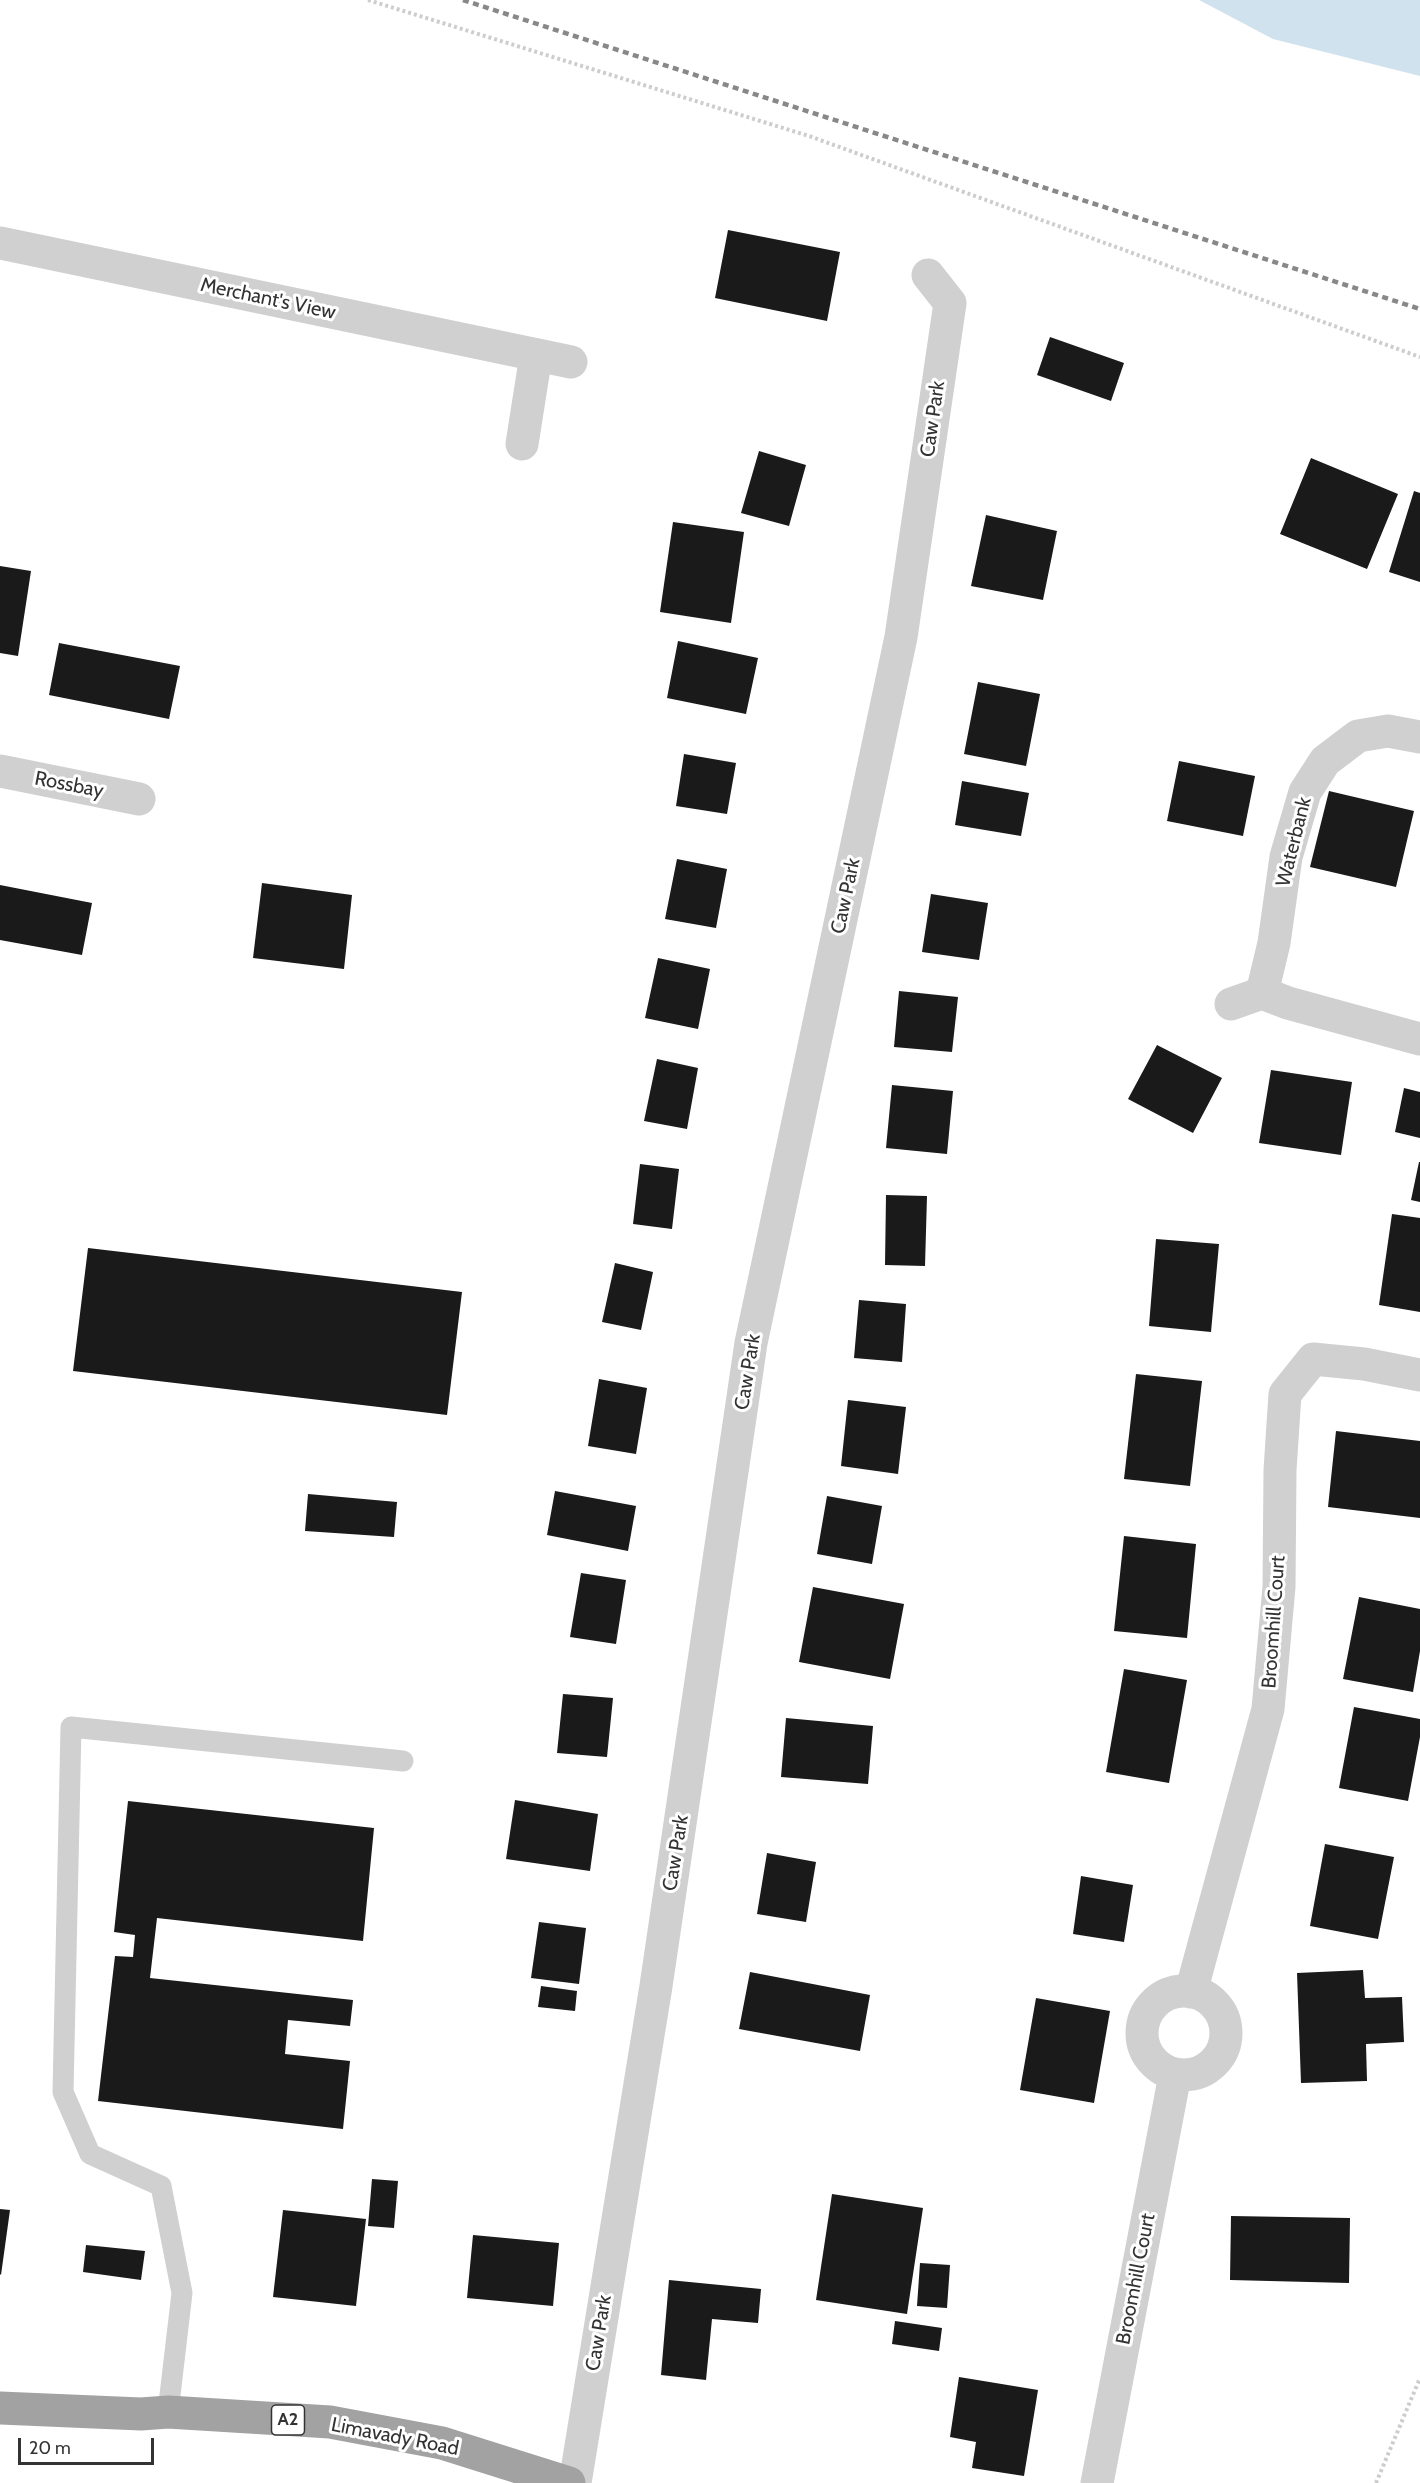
<!DOCTYPE html>
<style>
body{margin:0}
#map{position:relative;width:1420px;height:2483px;overflow:hidden;background:#fff;font-family:Cabin,sans-serif}
canvas{display:block}
.scale{position:absolute;left:18px;top:2438px;width:136px;height:27px;box-sizing:border-box;border:3px solid #333;border-top:0;padding-left:8px;font-size:18px;line-height:21px;white-space:nowrap;color:#333;-webkit-text-stroke:4px #fff;paint-order:stroke}
</style>
<div id="map">
<canvas width="1420" height="2483"></canvas>
<div class="scale">20 m</div>
</div>
<script>
const ctx = document.querySelector('canvas').getContext('2d');
ctx.lineJoin = 'round';
function paint(path, color) { ctx.fillStyle = color; ctx.fill(path, 'evenodd'); }
const shape = rows => new Path2D(rows.map(r => 'M' + r).join(''));
function strokePath(path, color, width, dash) { ctx.strokeStyle = color; ctx.lineWidth = width; ctx.lineCap = dash ? 'butt' : 'round'; ctx.setLineDash(dash || []); ctx.stroke(path); }
function drawText(font, color, halo, rows, align = 'center') {
  ctx.font = font + ' Cabin,sans-serif'; ctx.lineWidth = 6; ctx.setLineDash([]); ctx.textBaseline = 'middle'; ctx.strokeStyle = halo; ctx.fillStyle = color; for (const [text, x, y, turn = 0] of rows) {
    ctx.save(); ctx.translate(x, y); ctx.rotate((+turn || 0) * Math.PI / 180); ctx.textAlign = isNaN(turn) ? turn : align; if (halo) ctx.strokeText(text, 0, 0); ctx.fillText(text, 0, 0); ctx.restore();
  }
}
const water = shape([
 [1199,0,1420,0,1420,76,1273,39]
]);
const building = shape([
 [728,230,840,252,827,321,715,298],
 [1050,337,1124,363,1111,401,1037,375],
 [759,451,806,465,789,526,741,513],
 [1311,458,1398,494,1367,569,1280,534],
 [1414,491,1420,493,1420,582,1389,572],
 [986,515,1057,531,1043,600,971,586],
 [673,522,744,532,731,623,660,612],
 [0,566,31,571,18,656,0,653],
 [678,641,758,658,746,714,667,698],
 [59,643,180,666,169,719,49,695],
 [978,682,1040,694,1026,766,964,754],
 [684,754,736,763,727,814,676,806],
 [1179,761,1255,776,1243,836,1167,821],
 [962,781,1029,793,1021,836,955,825],
 [1329,791,1414,811,1396,887,1310,867],
 [677,859,727,869,716,928,665,919],
 [262,883,352,895,344,969,253,958],
 [0,885,92,903,82,955,0,940],
 [931,894,988,903,979,960,922,952],
 [658,958,710,969,698,1029,645,1018],
 [899,991,958,997,952,1052,894,1047],
 [1157,1045,1222,1078,1193,1133,1128,1099],
 [657,1059,698,1068,687,1129,644,1121],
 [1271,1070,1352,1082,1341,1155,1259,1143],
 [892,1085,953,1091,947,1154,886,1148],
 [1404,1088,1420,1092,1420,1138,1395,1132],
 [1419,1162,1420,1162,1420,1202,1411,1200],
 [640,1164,679,1169,672,1229,633,1224],
 [886,1195,927,1196,925,1266,885,1265],
 [1392,1214,1420,1218,1420,1312,1379,1305],
 [1156,1239,1219,1244,1211,1332,1149,1326],
 [88,1248,462,1292,447,1415,73,1371],
 [615,1263,653,1272,641,1330,602,1322],
 [859,1300,906,1304,902,1362,854,1358],
 [1136,1374,1202,1381,1190,1486,1124,1479],
 [599,1379,647,1388,636,1454,588,1446],
 [848,1400,906,1407,898,1474,841,1466],
 [1336,1431,1420,1441,1420,1518,1328,1507],
 [555,1491,636,1506,628,1551,547,1535],
 [308,1494,397,1502,394,1537,305,1531],
 [827,1496,882,1506,872,1564,817,1554],
 [1124,1536,1196,1544,1187,1638,1114,1631],
 [581,1573,626,1580,616,1644,570,1637],
 [813,1587,904,1604,890,1679,799,1662],
 [1359,1597,1420,1609,1420,1651,1413,1692,1343,1679],
 [1124,1669,1187,1680,1169,1783,1106,1772],
 [563,1694,613,1698,607,1757,557,1753],
 [1354,1707,1420,1719,1420,1737,1408,1801,1339,1788],
 [786,1718,873,1726,868,1784,781,1777],
 [515,1800,598,1814,590,1871,506,1859],
 [128,1801,374,1828,363,1941,157,1918,150,1978,353,2000,350,2026,288,2020,285,2054,350,2061,343,2129,98,2101,115,1956,133,1957,135,1935,114,1932],
 [1325,1844,1394,1857,1378,1939,1310,1926],
 [767,1853,816,1862,806,1922,757,1914],
 [1081,1876,1133,1885,1124,1942,1073,1934],
 [539,1922,586,1928,579,1984,531,1978],
 [1363,1970,1365,1998,1402,1997,1404,2042,1366,2044,1367,2081,1301,2083,1297,1973],
 [750,1972,870,1995,860,2051,739,2029],
 [541,1986,577,1991,575,2011,538,2007],
 [1036,1998,1110,2011,1094,2103,1020,2090],
 [372,2179,398,2181,394,2228,368,2226],
 [832,2194,923,2208,907,2314,816,2300],
 [0,2209,10,2210,1,2275,0,2274],
 [283,2210,366,2219,356,2306,273,2297],
 [1231,2216,1350,2218,1349,2283,1230,2280],
 [473,2235,559,2243,553,2306,467,2298],
 [86,2245,145,2251,141,2280,83,2272],
 [920,2263,950,2265,947,2308,917,2306],
 [669,2280,761,2289,758,2323,712,2319,706,2380,661,2375],
 [895,2321,942,2328,939,2351,892,2344],
 [959,2377,1038,2390,1024,2476,972,2468,976,2442,950,2437]
]);
const path = shape([
 [368,0,809,136,1420,357],
 [1376,2483,1420,2378]
]);
const service = shape([
 [168,2412,182,2293,161,2186,90,2154,63,2092,71,1727,403,1761]
]);
const minor = shape([
 [0,243,571,362],
 [522,444,536,355],
 [0,771,139,799],
 [1262,993,1274,943,1286,857,1305,792,1325,761,1358,736,1388,731,1420,737],
 [1231,1004,1262,993,1288,1003,1420,1039],
 '1142 2033a42 42 0 1 1 84 0a42 42 0 1 1-84 0Z',
 [1191,1992,1268,1709,1279,1587,1280,1470,1285,1394,1313,1359,1364,1364,1420,1375],
 [575,2483,656,1986,751,1343,901,637,950,303,928,275],
 [1097,2483,1175,2075]
]);
const trunk = shape([
 [0,2408,141,2414,168,2412,330,2422,442,2443,569,2483]
]);
const rail = shape([
 [463,0,1420,309]
]);
const shields = [
 [288,2420,33]
];
const shieldNames = [
 ["A2",288,2420]
];
const streetNames = [
 ["Merchant's View",268,299,12],
 ["Caw Park",933,419,-82],
 ["Rossbay",69,785,11],
 ["Waterbank",1294,842,-76],
 ["Caw Park",846,896,-78],
 ["Caw Park",748,1372,-81],
 ["Broomhill Court",1274,1622,-86],
 ["Caw Park",676,1853,-81],
 ["Broomhill Court",1136,2279,-79],
 ["Caw Park",599,2333,-81],
 ["Limavady Road",395,2437,11]
];
paint(water, '#cfe2ee');
paint(building, '#1a1a1a');
strokePath(path, '#cdcdcd', 4, [3, 3]);
strokePath(service, '#d0d0d0', 21);
strokePath(minor, '#d0d0d0', 33);
strokePath(trunk, '#a2a2a2', 33);
strokePath(rail, '#888', 4.5, [6, 4.5]);
for (const [x, y, w] of shields) { const box = new Path2D(); box.roundRect(x - w / 2, y - 15, w, 30, 4.5); ctx.fillStyle = '#fff'; ctx.fill(box); strokePath(box, '#333', 1.5); }
drawText('bold 18px', '#333', null, shieldNames);
drawText('20px', '#333', '#fff', streetNames);
</script>
